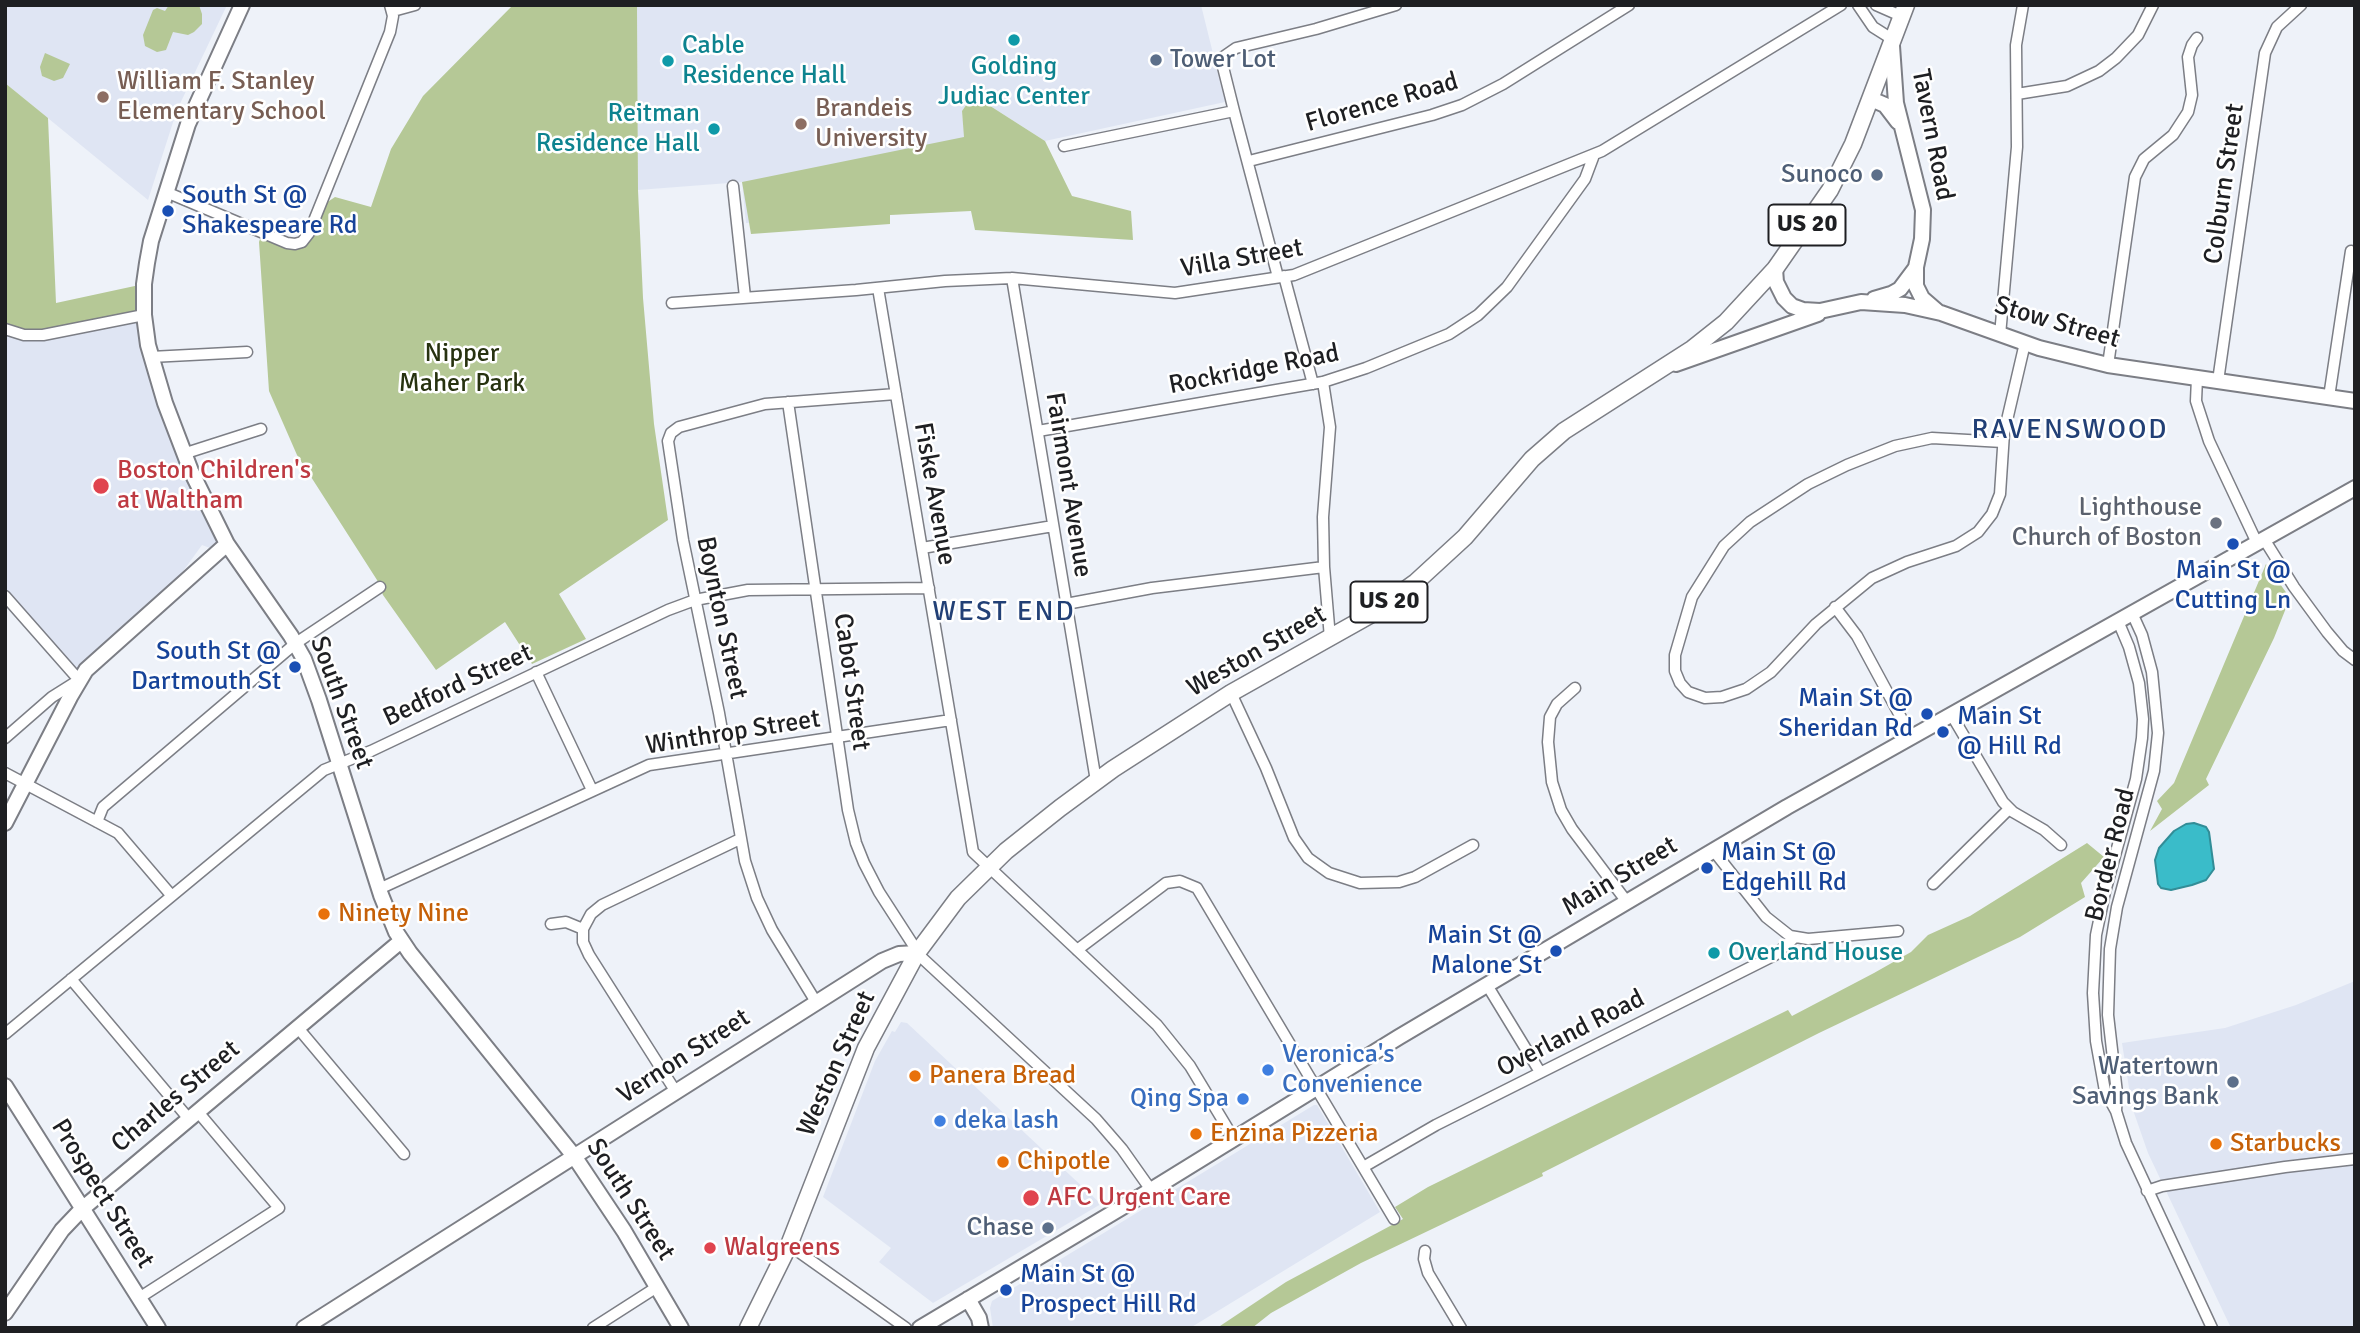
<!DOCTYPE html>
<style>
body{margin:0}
#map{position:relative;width:2360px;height:1333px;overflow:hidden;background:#eef2f9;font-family:Signika,sans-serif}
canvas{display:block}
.frame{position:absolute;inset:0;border:7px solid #1e1f22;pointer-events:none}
</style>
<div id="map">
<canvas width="2360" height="1333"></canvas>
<div class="frame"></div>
</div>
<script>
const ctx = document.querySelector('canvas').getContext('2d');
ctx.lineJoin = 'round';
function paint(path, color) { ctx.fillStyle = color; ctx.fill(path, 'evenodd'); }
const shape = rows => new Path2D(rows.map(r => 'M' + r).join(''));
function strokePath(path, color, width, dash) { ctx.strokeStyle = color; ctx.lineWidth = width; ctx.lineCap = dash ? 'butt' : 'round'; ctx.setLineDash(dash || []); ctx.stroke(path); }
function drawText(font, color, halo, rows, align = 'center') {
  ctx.font = font + ' Signika,sans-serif'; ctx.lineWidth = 5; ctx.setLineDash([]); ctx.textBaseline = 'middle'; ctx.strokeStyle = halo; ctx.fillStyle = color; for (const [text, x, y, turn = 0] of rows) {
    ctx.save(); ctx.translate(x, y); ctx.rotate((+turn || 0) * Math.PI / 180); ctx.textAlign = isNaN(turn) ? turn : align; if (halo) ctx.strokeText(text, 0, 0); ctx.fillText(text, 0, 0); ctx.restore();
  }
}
const built = shape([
 [5,5,227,5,177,110,148,200,5,83],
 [637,5,1201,5,1225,102,1045,141,973,95,962,111,972,210,746,223,742,182,638,190],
 [144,315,148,345,227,544,218,551,202,545,157,607,79,680,5,596,5,329],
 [2355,981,2355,1328,2231,1328,2148,1153,2132,1107,2122,1043,2225,1028,2296,1005],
 [901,1022,907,1023,1101,1204,933,1303,879,1262,891,1248,823,1197,875,1061,892,1031,895,1032],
 [1314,1105,1317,1105,1380,1212,1190,1328,993,1328,990,1308,992,1301]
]);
const green = shape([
 [169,5,199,5,202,14,202,24,194,32,188,35,173,32,166,50,157,52,145,46,143,35,153,10,157,8,165,11],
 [513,5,637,5,638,190,643,298,654,424,668,520,559,594,586,639,532,664,505,622,436,670,383,595,377,580,297,455,269,391,259,242,262,233,302,242,320,207,335,197,371,207,391,149,423,96],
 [45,53,70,64,63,78,54,81,42,76,40,67],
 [5,83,48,118,56,303,144,284,144,315,50,334,5,329],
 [973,95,1045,141,1072,196,1131,211,1133,240,975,230,971,211,890,215,890,224,751,234,742,182,964,137,962,111],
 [2266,564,2290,598,2274,638,2206,779,2209,785,2150,831,2162,809,2157,801,2174,783],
 [2087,843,2104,857,2081,883,2085,897,2020,937,1819,1033,1542,1173,1543,1176,1361,1263,1271,1313,1252,1328,1217,1328,1286,1282,1403,1219,1395,1207,1428,1187,1788,1010,1792,1016,1874,973,1911,952,1928,935,1970,916]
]);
const water = shape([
 [2194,823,2206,827,2209,832,2214,869,2206,880,2192,885,2171,890,2161,888,2158,884,2155,860,2159,848,2174,831,2186,824,2194,823]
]);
const street = shape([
 [1858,5,1873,27,1892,39],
 [1876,5,1901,16],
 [393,11,415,5],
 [2017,94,2067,86,2099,71,2116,58,2138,35,2153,5],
 [1064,146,1234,111],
 [1249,161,1432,115,1462,105,1503,84,1629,5],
 [733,186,745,297],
 [166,192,287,243,295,244,302,242,309,233,390,32,393,16,390,5],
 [1284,276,1313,384],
 [1278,277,1234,111,1222,63,1223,57,1236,48,1316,29,1396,5],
 [1012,278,1096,781],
 [878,288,973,852,1157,1025,1190,1066,1234,1139],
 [672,303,856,290,945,281,1012,278,1175,293,1294,275,1602,151,1841,5],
 [5,329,24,335,43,335,144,315],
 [2000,335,2017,147,2016,45,2023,5],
 [151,357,247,352],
 [2108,365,2135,177,2144,159,2173,135,2188,112,2192,95,2188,57,2192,45,2197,38],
 [2197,378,2196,401,2209,441,2257,543],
 [2218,381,2265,53,2277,27,2301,5],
 [1323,382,1330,427,1323,517,1324,567,1330,638],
 [2329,397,2351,251],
 [788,402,848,810,856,843,864,863,879,892,921,957,1096,1119,1122,1149,1151,1190],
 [1038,431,1323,382,1366,368,1449,334,1478,315,1507,287,1585,179,1594,155],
 [2003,442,1932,438,1895,446,1847,465,1808,484,1750,522,1724,546,1692,597,1675,655,1675,671,1680,683,1688,692,1705,698,1722,697,1746,689,1771,672,1816,624,1872,578,1907,562,1956,546,1978,532,1992,514,2000,494,2004,433,2025,343],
 [183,454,261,429],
 [2264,539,2294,587,2327,632,2343,651,2355,660],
 [922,548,1053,526],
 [5,596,79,680,52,697,5,738],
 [1066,604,1152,588,1324,567],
 [1835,607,1857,636,1911,736],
 [2118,621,2129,647,2139,683,2143,719,2142,738,2136,779,2105,892,2096,935,2093,993,2096,1041,2105,1091,2116,1111,2126,1143,2212,1328],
 [536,672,592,790],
 [1575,688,1557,704,1550,717,1548,742,1552,782,1561,810,1572,829,1627,902],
 [1231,693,1266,768,1294,838,1308,858,1329,873,1360,883,1399,882,1415,877,1473,845],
 [1951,714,2003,802,2013,812,2044,830,2061,845],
 [5,773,118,833,171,895],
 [97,822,103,807,296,643,380,587],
 [1713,850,1766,917,1790,936,1808,939,1898,931],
 [1933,884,2009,809],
 [379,889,649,765,951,720],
 [551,924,566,922,583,929],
 [1077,950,1166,883,1180,881,1197,888,1394,1219],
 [71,979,189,1119],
 [1487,985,1540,1072],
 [816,1002,772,930,757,898,745,861,719,713,683,540,668,441,671,433,679,427,765,404,896,394],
 [298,1028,404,1154],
 [5,1034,324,770,371,751,668,610,695,600,748,590,929,588],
 [676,1092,589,955,583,942,583,929,591,914,602,905,740,839],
 [2116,1111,2117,1093,2108,1015,2110,949,2117,907,2154,771,2158,733,2152,672,2142,635,2132,613],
 [1365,1166,1436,1125,1775,955,1794,938],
 [2147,1191,2162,1186,2285,1167,2355,1159],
 [789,1245,906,1328],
 [1425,1251,1424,1259,1428,1273,1461,1328],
 [139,1298,279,1208,198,1112],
 [593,1328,657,1287]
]);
const secondary = shape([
 [242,5,188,124,151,241,147,263,144,284,144,315,148,345,165,403,191,471,227,544,291,636,304,659,319,700,381,895,396,932,410,953,574,1156,624,1231,681,1328],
 [1892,46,1896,103,1923,210,1922,239,1916,267,1916,286,1922,298,1937,311],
 [1871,99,1885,105,1898,122],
 [1775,269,1776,282,1784,298,1792,306,1803,310,1820,311,1861,302,1905,305,1941,313,2039,348,2108,365,2355,401],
 [1874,299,1891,294,1900,289,1915,269],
 [1676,364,1818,314],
 [5,823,70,697,86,670,227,544],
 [5,1086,158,1328],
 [968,1299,979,1318,981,1328],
 [5,1313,62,1230,82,1209,401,941],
 [304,1328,882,961,899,954,917,953],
 [920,1328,1151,1190,1399,1037,1787,807,2355,488]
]);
const primary = shape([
 [748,1328,789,1245,866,1048,917,953,958,898,1006,851,1060,808,1113,769,1231,693,1370,615,1416,582,1465,537,1532,459,1564,431,1692,349,1726,322,1775,269,1830,190,1853,144,1906,5]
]);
const markers = [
 [1014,40,7,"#0f9aa8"],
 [1156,60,7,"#5c6f8a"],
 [668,61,7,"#0f9aa8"],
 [103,97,7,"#8d6e63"],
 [801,124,7,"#8d6e63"],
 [714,129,7,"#0f9aa8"],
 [1877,175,7,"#5c6f8a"],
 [168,211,7,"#1a4fb4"],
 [101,486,9,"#e0444e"],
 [2216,523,7,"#6b7280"],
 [2233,544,7,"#1a4fb4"],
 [295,667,7,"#1a4fb4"],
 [1927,714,7,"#1a4fb4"],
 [1943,732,7,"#1a4fb4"],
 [1707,868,7,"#1a4fb4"],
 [324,914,7,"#e8710a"],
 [1556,951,7,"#1a4fb4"],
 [1714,953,7,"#0f9aa8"],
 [1268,1070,7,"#3f7fe0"],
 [915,1076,7,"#e8710a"],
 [2233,1082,7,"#5c6f8a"],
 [1243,1099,7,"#3f7fe0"],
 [940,1121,7,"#3f7fe0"],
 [1196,1134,7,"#e8710a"],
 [2216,1144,7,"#e8710a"],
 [1003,1162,7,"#e8710a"],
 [1031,1198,9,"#e0444e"],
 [1048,1228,7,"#5c6f8a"],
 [710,1248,7,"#e0444e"],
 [1006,1290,7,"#1a4fb4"]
];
const shields = [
 [1807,225,77],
 [1389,602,77]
];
const shieldNames = [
 ["US 20",1807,225],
 ["US 20",1389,602]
];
const cultureNames = [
 ["Cable",682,46],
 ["Residence Hall",682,76],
 ["Golding",1014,67,"center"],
 ["Judiac Center",1014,97,"center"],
 ["Reitman",700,114,"right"],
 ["Residence Hall",700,144,"right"],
 ["Overland House",1728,953]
];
const serviceNames = [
 ["Tower Lot",1170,60,"left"],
 ["Sunoco",1863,175],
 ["Watertown",2219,1067],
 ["Savings Bank",2219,1097],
 ["Chase",1034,1228]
];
const educationNames = [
 ["William F. Stanley",117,82],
 ["Elementary School",117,112],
 ["Brandeis",815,109],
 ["University",815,139]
];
const streetNames = [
 ["Florence Road",1382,103,-16],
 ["Tavern Road",1932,135,79],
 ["Colburn Street",2225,184,-82],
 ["Villa Street",1242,259,-10],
 ["Stow Street",2057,323,16],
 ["Rockridge Road",1254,370,-11],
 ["Fairmont Avenue",1068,485,81],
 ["Fiske Avenue",934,494,80],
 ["Boynton Street",721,618,78],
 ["Weston Street",1257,652,-30],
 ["Cabot Street",851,682,82],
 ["Bedford Street",458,686,-25],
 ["South Street",341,703,70],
 ["Winthrop Street",733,733,-9],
 ["Border Road",2111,855,-76],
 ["Main Street",1620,877,-31],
 ["Overland Road",1571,1034,-27],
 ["Vernon Street",684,1057,-33],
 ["Weston Street",837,1064,-66],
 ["Charles Street",176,1097,-40],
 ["Prospect Street",102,1194,58],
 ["South Street",630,1200,57]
];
const transitNames = [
 ["South St @",182,196],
 ["Shakespeare Rd",182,226],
 ["Main St @",2233,571,"center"],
 ["Cutting Ln",2233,601,"center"],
 ["South St @",281,652,"right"],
 ["Dartmouth St",281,682,"right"],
 ["Main St @",1913,699,"right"],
 ["Sheridan Rd",1913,729,"right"],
 ["Main St",1957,717],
 ["@ Hill Rd",1957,747],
 ["Main St @",1721,853],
 ["Edgehill Rd",1721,883],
 ["Main St @",1542,936,"right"],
 ["Malone St",1542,966,"right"],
 ["Main St @",1020,1275],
 ["Prospect Hill Rd",1020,1305]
];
const parkNames = [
 ["Nipper",462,354],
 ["Maher Park",462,384]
];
const healthNames = [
 ["Boston Children's",117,471],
 ["at Waltham",117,501],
 ["AFC Urgent Care",1047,1198],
 ["Walgreens",724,1248]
];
const worshipNames = [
 ["Lighthouse",2202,508],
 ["Church of Boston",2202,538]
];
const foodNames = [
 ["Ninety Nine",338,914],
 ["Panera Bread",929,1076],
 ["Enzina Pizzeria",1210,1134],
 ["Starbucks",2230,1144],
 ["Chipotle",1017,1162]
];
const shopNames = [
 ["Veronica's",1282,1055],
 ["Convenience",1282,1085],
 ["Qing Spa",1229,1099,"right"],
 ["deka lash",954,1121]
];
const neighbourhoodNames = [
 ["RAVENSWOOD",2070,431],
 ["WEST END",1004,613]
];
paint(built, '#dfe5f3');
paint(green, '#b5c896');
paint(water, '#3abcc9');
strokePath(water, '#328d97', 2);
strokePath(street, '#7c7e85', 13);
strokePath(secondary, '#7c7e85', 18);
strokePath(primary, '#7c7e85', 19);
strokePath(street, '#fff', 10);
strokePath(secondary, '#fff', 14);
strokePath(primary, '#fff', 16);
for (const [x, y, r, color] of markers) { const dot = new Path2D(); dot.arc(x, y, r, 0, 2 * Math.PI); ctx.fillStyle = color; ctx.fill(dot); strokePath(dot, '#fff', 2.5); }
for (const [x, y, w] of shields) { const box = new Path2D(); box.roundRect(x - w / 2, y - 20.5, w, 41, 5); ctx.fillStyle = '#fff'; ctx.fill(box); strokePath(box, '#1e1f22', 2); }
drawText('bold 24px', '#1e1f22', null, shieldNames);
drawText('26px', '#0d838f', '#fff', cultureNames, 'left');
drawText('26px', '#4e5e75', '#fff', serviceNames, 'right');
drawText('26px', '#785e54', '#fff', educationNames, 'left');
drawText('26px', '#1e1f22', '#fff', streetNames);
drawText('26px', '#164399', '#fff', transitNames, 'left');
drawText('26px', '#273210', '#fff', parkNames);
drawText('26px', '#be3a42', '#fff', healthNames, 'left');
drawText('26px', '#5b616d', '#fff', worshipNames, 'right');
drawText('26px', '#c56008', '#fff', foodNames, 'left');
drawText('26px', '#366cbe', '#fff', shopNames, 'left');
ctx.letterSpacing = '2px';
drawText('28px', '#224076', '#fff', neighbourhoodNames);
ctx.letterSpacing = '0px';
</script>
